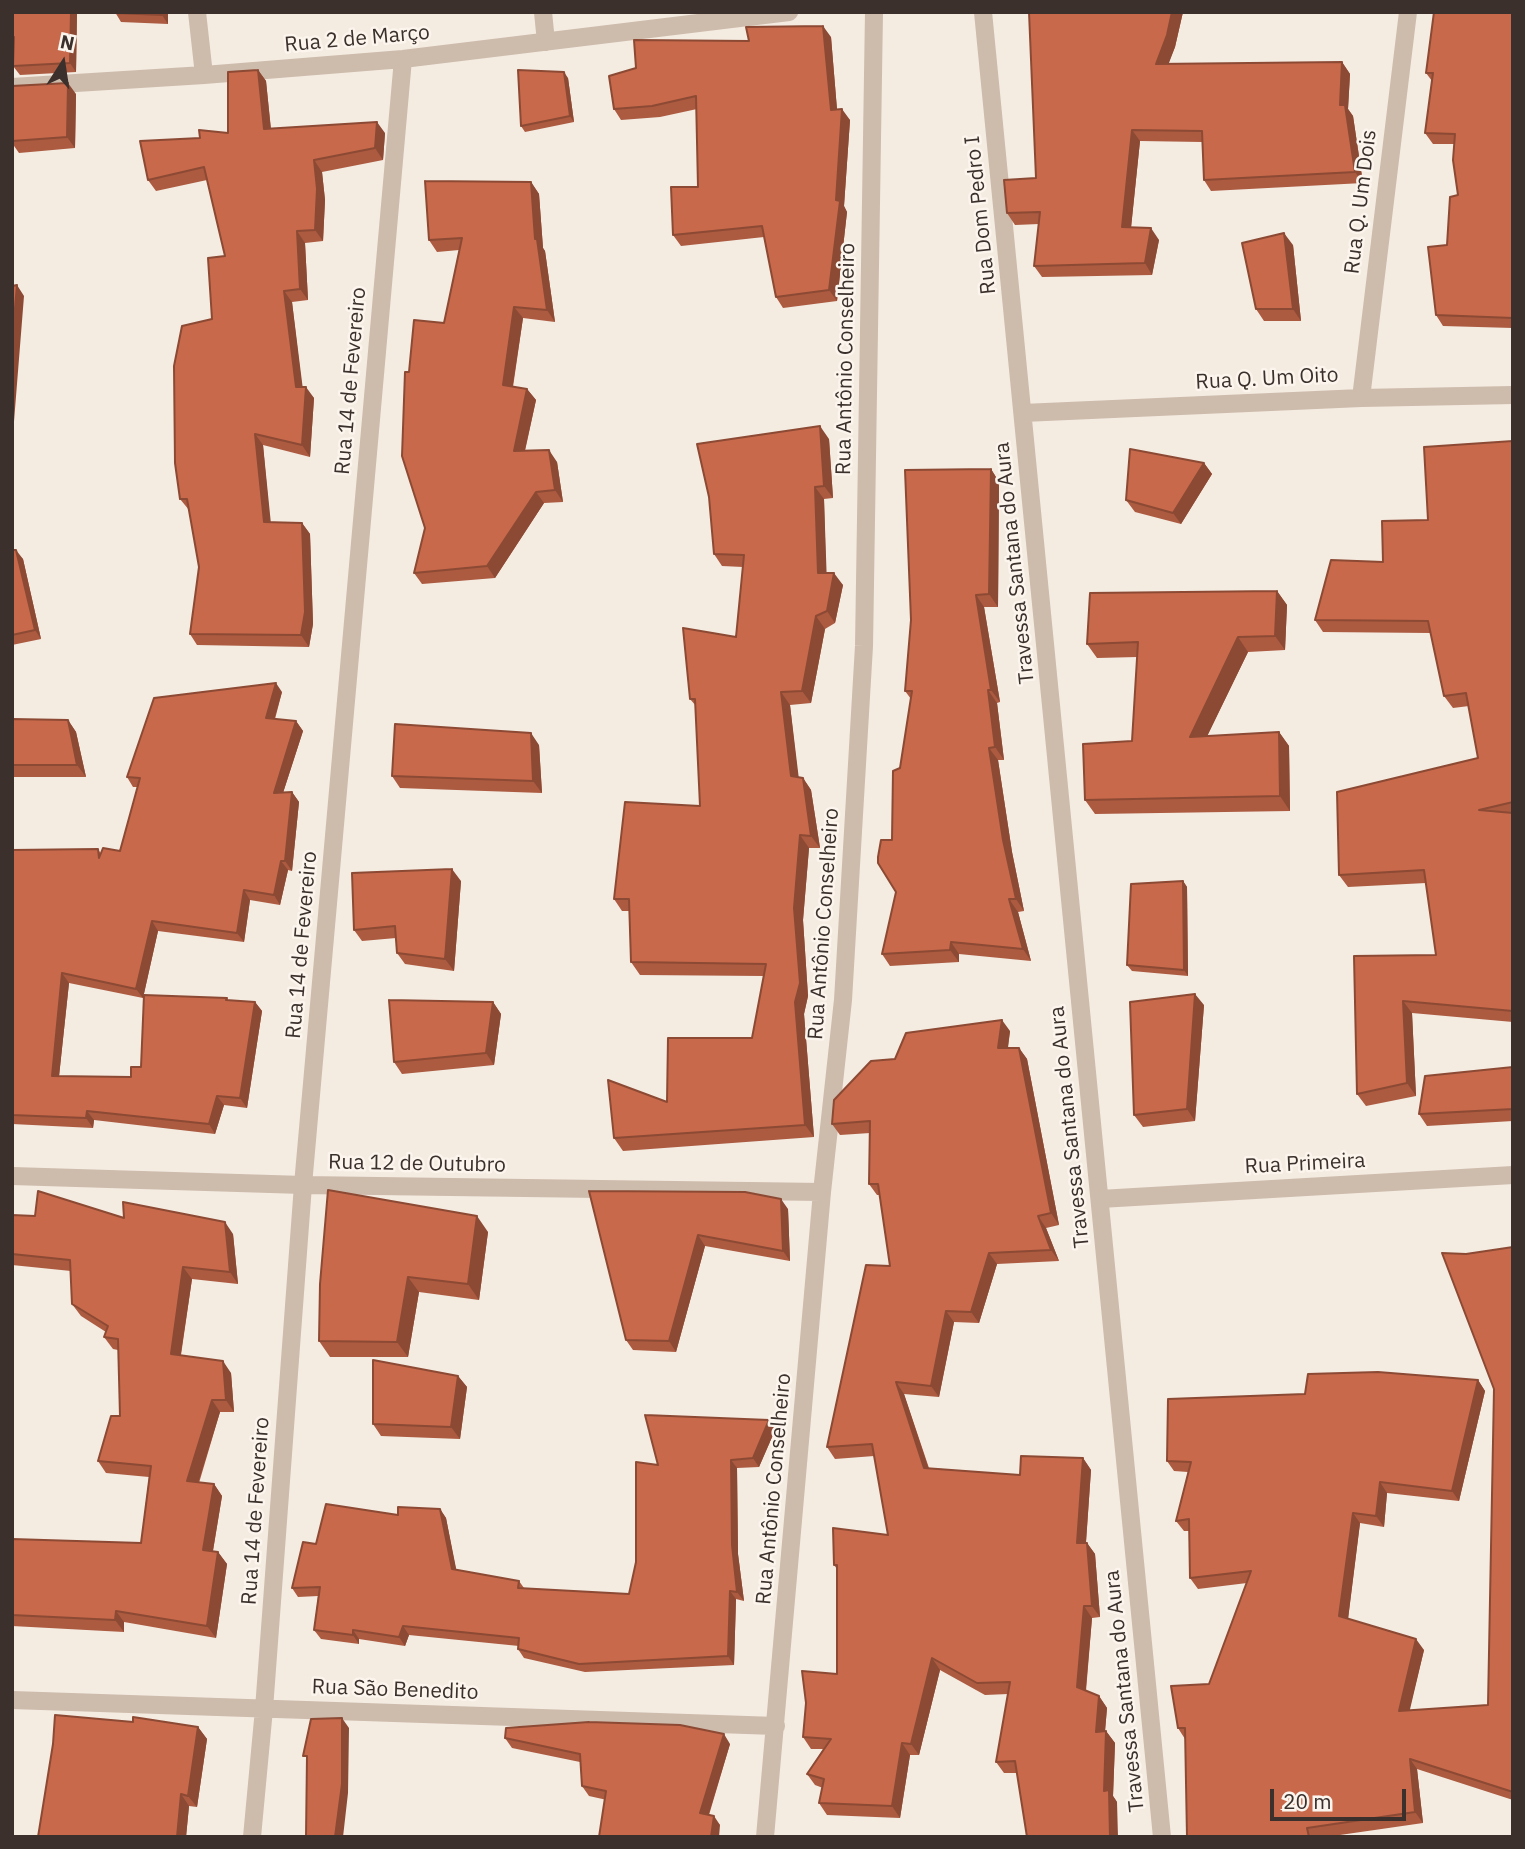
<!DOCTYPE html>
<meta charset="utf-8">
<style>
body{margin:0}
#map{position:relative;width:1525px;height:1849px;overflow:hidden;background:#f4ebe1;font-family:"IBM Plex Sans",sans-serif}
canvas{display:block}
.frame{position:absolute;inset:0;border:14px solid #3b302b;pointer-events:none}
.north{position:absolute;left:28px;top:28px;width:70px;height:70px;-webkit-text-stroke:5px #fbf5ee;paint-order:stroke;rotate:12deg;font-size:19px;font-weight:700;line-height:28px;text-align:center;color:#3b302b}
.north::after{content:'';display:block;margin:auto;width:24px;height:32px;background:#3b302b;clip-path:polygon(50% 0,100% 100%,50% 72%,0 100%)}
.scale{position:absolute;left:1270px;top:1789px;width:136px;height:32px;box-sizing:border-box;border:4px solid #3b302b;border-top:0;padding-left:9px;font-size:21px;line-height:24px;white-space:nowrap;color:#3b302b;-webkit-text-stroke:5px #fbf5ee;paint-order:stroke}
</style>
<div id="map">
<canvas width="1525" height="1849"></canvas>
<div class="frame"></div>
<div class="north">N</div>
<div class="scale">20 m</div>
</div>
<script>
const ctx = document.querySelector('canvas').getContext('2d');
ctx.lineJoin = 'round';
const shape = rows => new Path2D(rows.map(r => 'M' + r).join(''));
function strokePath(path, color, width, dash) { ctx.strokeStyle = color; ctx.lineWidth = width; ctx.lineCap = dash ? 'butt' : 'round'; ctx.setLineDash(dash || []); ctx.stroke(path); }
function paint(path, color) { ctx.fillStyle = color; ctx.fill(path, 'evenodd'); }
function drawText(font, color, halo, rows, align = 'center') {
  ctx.font = font + ' "IBM Plex Sans",sans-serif'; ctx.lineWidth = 5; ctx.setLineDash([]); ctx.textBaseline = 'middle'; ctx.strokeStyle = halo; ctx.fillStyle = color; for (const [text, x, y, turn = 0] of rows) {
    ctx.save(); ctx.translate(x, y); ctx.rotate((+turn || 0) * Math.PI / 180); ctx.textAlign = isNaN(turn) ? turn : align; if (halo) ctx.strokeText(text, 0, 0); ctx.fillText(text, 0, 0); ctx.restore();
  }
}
const minor = shape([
 [197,12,204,75],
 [543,12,546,42],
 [983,12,1162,1837],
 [12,87,204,75,403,59,789,12],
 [1361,398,1408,12],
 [1023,413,1361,398,1513,395],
 [12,1176,303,1185,822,1192],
 [1100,1199,1513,1175],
 [12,1700,776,1726],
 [252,1837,264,1709,303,1185,403,59],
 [765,1837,822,1192,843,1000,864,646,874,12]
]);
const wall = shape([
 [12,12,77,12,76,72,20,75,13,66],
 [115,12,168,12,168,24,121,22],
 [375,12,395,12,376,14],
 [1029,12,1183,12,1175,47,1168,64,1342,62,1350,74,1348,109,1353,116,1363,183,1211,191,1204,180,1202,142,1140,141,1131,227,1159,240,1152,275,1042,277,1034,266,1039,224,1015,225,1007,213,1036,178],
 [1513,12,1513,328,1443,326,1436,315,1447,245,1458,195,1454,144,1433,144,1425,133,1432,81,1426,73],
 [831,37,837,110,850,120,844,206,847,212,837,301,783,308,776,297,764,237,681,246,673,235,698,187,697,109,660,117,621,120,614,109,749,41],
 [258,70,266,81,271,129,385,133,383,160,322,172,325,200,323,241,305,243,308,300,292,302,302,387,314,398,310,457,263,445,270,522,302,523,310,534,313,624,309,647,197,645,190,634,199,567,189,510,180,499,225,256,207,180,156,191,148,180,200,138,228,133],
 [568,78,574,122,525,132,521,126],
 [12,86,76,94,75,148,19,153,12,143],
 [531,182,539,194,543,248,545,251,555,322,523,318,513,387,527,389,536,400,525,451,557,462,563,502,544,503,495,578,422,584,414,573,425,528,409,372,444,323,459,250,437,252,429,240],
 [1293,245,1301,321,1264,321,1256,309],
 [829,439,833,498,824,499,826,573,843,585,835,623,825,629,811,703,790,705,798,777,803,778,811,790,820,848,809,848,803,920,808,996,804,1014,814,1137,623,1151,614,1138,667,1102,752,1038,764,976,640,975,631,962,629,911,622,911,614,899,700,806,696,706,690,699,736,637,743,567,722,566,714,554],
 [1513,441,1513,1022,1412,1013,1416,1096,1366,1106,1357,1094,1354,956,1436,955,1426,883,1348,887,1339,875,1478,758,1469,706,1453,708,1444,696,1431,633,1323,632,1315,620,1383,562],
 [1204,463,1212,474,1181,524,1135,512,1126,500],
 [991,469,999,482,998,607,984,607,1000,702,997,703,1004,760,998,760,1012,852,1024,911,1018,912,1031,961,959,954,959,962,890,966,882,954,896,892,892,840,900,768,911,699,905,691],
 [12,550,23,559,41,639,12,645],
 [1277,591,1287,605,1285,650,1248,652,1207,736,1279,732,1289,746,1290,811,1095,814,1085,800,1132,741,1137,657,1097,658,1087,644],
 [282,692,275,719,296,721,303,731,283,793,292,792,299,802,292,871,288,870,280,905,250,900,244,942,158,931,143,998,69,983,59,1076,131,1077,141,1067,227,998,228,1000,255,1002,262,1011,247,1108,224,1105,215,1134,94,1120,93,1128,12,1124,12,850,98,849,101,854,120,851,138,787,133,787,127,777],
 [12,719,68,720,76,732,86,777,12,777],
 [539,745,542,793,400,788,392,776],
 [461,881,454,971,405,964,397,953,396,938,362,941,354,930],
 [1183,881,1187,887,1188,976,1132,971,1127,965],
 [493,1002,501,1014,494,1065,402,1074,394,1062],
 [1204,1005,1195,1121,1143,1127,1134,1115],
 [1010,1031,1008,1048,1019,1048,1027,1059,1059,1225,1046,1228,1059,1261,997,1264,979,1323,954,1322,939,1397,904,1394,929,1468,1020,1475,1083,1458,1091,1470,1086,1543,1087,1543,1095,1554,1100,1617,1092,1618,1086,1691,1099,1696,1107,1708,1105,1731,1106,1731,1115,1743,1113,1796,1117,1802,1017,1773,1004,1773,996,1762,1008,1694,985,1695,940,1670,919,1755,910,1755,900,1818,827,1815,819,1803,823,1788,815,1785,807,1774,823,1749,811,1749,803,1737,837,1674,837,1569,834,1565,888,1535,874,1456,835,1459,827,1447,890,1266,880,1195,877,1195,869,1184,870,1133,840,1135,832,1124,895,1059],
 [1513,1067,1513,1121,1427,1126,1419,1114],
 [328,1190,488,1232,479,1300,419,1292,408,1357,330,1357,319,1341],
 [589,1191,788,1209,790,1261,705,1246,676,1352,633,1350,626,1340],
 [12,1215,124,1218,233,1234,238,1284,192,1279,181,1355,231,1373,234,1412,220,1412,199,1483,214,1484,222,1496,213,1551,218,1552,227,1564,216,1638,124,1622,124,1632,12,1626,12,1539,141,1543,149,1477,106,1473,98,1461,120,1416,118,1350,113,1349,104,1337,106,1332,81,1316,72,1304,71,1271,12,1265],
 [1513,1247,1513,1800,1417,1769,1423,1823,1326,1837,1187,1837,1185,1739,1178,1728,1209,1684,1247,1583,1198,1589,1190,1578,1190,1531,1184,1531,1176,1521,1188,1472,1174,1471,1167,1461,1305,1394,1478,1380,1485,1391,1459,1501,1387,1493,1384,1527,1360,1523,1348,1619,1424,1650,1409,1711,1488,1705,1494,1389,1466,1254],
 [458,1376,467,1387,460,1439,381,1436,373,1424],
 [776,1428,759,1467,737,1468,738,1554,744,1601,736,1599,734,1665,585,1672,524,1658,518,1649,519,1646,409,1635,405,1646,359,1639,359,1644,321,1639,314,1630,318,1596,298,1597,292,1588,316,1544,398,1515,440,1509,446,1518,456,1570,519,1581,524,1588,629,1594,658,1465],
 [198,1727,207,1739,197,1807,189,1806,186,1837,38,1837],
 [505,1738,730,1744,709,1815,720,1825,589,1796,582,1786,580,1762,512,1748]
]);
const shadedWall = shape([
 [71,12,77,12,76,72,70,63],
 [162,12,168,12,168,24,162,15],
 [1172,12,1183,12,1175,47,1164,76,1156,64],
 [823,26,831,37,838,121,831,110],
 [1342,62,1350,74,1348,109,1353,116,1363,183,1355,172,1340,105],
 [258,70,266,81,272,141,264,129],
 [564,72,568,78,574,122,570,116],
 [68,83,76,94,75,148,67,137],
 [842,109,850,120,844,206,847,212,837,301,829,290],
 [377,122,385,133,383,160,375,148],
 [1132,130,1140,141,1130,238,1122,227],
 [314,160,322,172,325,200,323,241,315,230],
 [531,182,539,194,543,248,545,251,555,322,547,310,535,239],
 [1151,228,1159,240,1152,275,1145,263],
 [297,231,305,243,308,300,300,289],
 [1284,233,1293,245,1301,321,1293,309],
 [17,285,24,296,13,434,12,342],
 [284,291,292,302,304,398,296,387],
 [514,307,523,318,511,397,503,385],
 [306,387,314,398,310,457,302,445],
 [527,389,536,400,522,463,514,451],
 [820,426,829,439,833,498,824,486],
 [255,434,263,445,272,534,264,522],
 [549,450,557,462,563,502,555,490],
 [1204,463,1212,474,1181,524,1173,513],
 [991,469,999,482,998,607,989,594],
 [815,487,824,499,827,585,818,573],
 [536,492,544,503,495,578,487,566],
 [302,523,310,534,313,624,309,647,301,635],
 [16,550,23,559,41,639,35,630],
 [834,573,843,585,835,623,827,611],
 [1277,591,1287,605,1285,650,1275,636],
 [976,595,984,607,1000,702,991,690],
 [816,616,825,629,811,703,802,691],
 [1238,637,1248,652,1200,751,1190,737],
 [276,683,282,692,272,727,266,718],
 [988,690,997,703,1004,760,995,747],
 [781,692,790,705,800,788,791,776],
 [68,720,76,732,86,777,77,765],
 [296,721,303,731,280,802,274,793],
 [1279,732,1289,746,1290,811,1280,796],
 [531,733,539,745,542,793,533,781],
 [989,748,998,760,1012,852,1024,911,1016,899,1003,840],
 [803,778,811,790,820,848,811,836],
 [292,792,299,802,292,871,285,861],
 [800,835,809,848,803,920,808,996,804,1014,814,1137,805,1125,795,1002,794,908],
 [281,861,288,870,280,905,274,895],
 [452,869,461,881,454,971,445,959],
 [1183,881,1187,887,1188,976,1184,970],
 [244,890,250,900,244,942,237,933],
 [1009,899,1018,912,1031,961,1023,949],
 [152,921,158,931,143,998,136,989],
 [951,942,959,954,959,962,950,950],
 [62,973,69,983,58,1086,52,1076],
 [1195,994,1204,1005,1195,1121,1187,1109],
 [1403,1001,1412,1013,1416,1096,1407,1083],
 [255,1002,262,1011,247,1108,240,1098],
 [493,1002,501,1014,494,1065,486,1053],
 [1002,1020,1010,1031,1006,1060,998,1048],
 [1019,1048,1027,1059,1059,1225,1051,1213],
 [217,1096,224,1105,215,1134,209,1124],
 [87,1111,94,1120,93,1128,86,1118],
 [781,1199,788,1209,790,1261,783,1251],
 [477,1216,488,1232,479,1300,468,1284],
 [1038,1216,1046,1228,1059,1261,1051,1250],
 [225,1222,233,1234,238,1284,230,1272],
 [698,1235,705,1246,676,1352,669,1341],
 [989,1253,997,1264,979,1323,971,1312],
 [183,1267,192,1279,179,1366,171,1354],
 [408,1277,419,1292,408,1357,397,1342],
 [946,1311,954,1322,939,1397,931,1386],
 [223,1361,231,1373,234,1412,226,1400],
 [458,1376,467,1387,460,1439,451,1427],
 [1478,1380,1485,1391,1459,1501,1452,1491],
 [896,1382,904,1394,932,1479,924,1468],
 [212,1400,220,1412,195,1493,187,1481],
 [769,1420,776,1428,759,1467,753,1458],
 [1083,1458,1091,1470,1085,1555,1077,1543],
 [731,1460,737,1468,738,1554,744,1601,737,1592,732,1545],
 [1380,1482,1387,1493,1384,1527,1376,1516],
 [214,1484,222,1496,211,1562,203,1550],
 [440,1509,446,1518,458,1578,452,1569],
 [1353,1513,1360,1523,1347,1627,1339,1616],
 [1087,1543,1095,1554,1100,1617,1092,1606],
 [218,1552,227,1564,216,1638,207,1626],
 [730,1591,736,1599,734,1665,728,1656],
 [1084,1606,1092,1618,1085,1698,1077,1687],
 [116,1611,124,1622,124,1632,115,1620],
 [403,1626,409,1635,405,1646,399,1637],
 [353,1630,359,1639,359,1644,353,1635],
 [1416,1639,1424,1650,1407,1722,1399,1711],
 [932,1658,940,1670,919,1755,911,1744],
 [1099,1696,1107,1708,1104,1743,1096,1732],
 [342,1718,349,1728,348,1793,343,1837,335,1837],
 [198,1727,207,1739,197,1807,188,1796],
 [1106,1731,1115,1743,1113,1796,1117,1802,1118,1837,1110,1837,1104,1791],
 [724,1734,730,1744,706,1823,700,1813],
 [902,1743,910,1755,900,1818,892,1806],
 [1410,1759,1417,1769,1423,1823,1415,1812],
 [181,1794,189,1806,186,1837,177,1837],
 [714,1816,720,1825,719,1837,711,1837]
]);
const building = shape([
 [12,12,71,12,70,63,13,66,14,37,12,37,12,12],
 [115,12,162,12,162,15,115,13,115,12],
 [1029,12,1172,12,1167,35,1156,64,1342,62,1340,105,1345,105,1355,172,1204,180,1202,131,1132,130,1122,227,1151,228,1145,263,1034,266,1040,212,1007,213,1004,180,1036,178,1029,12],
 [1434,12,1513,12,1513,318,1436,315,1428,247,1447,245,1450,197,1458,195,1453,160,1455,134,1425,133,1433,73,1426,73,1434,12],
 [823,26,831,110,842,109,836,200,840,201,829,290,776,297,762,226,673,235,671,187,698,187,696,96,652,106,614,109,609,76,636,68,634,40,749,41,746,27,823,26],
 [258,70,264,129,377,122,375,148,314,160,317,189,315,230,297,231,300,289,284,291,296,387,306,387,302,445,255,434,264,522,302,523,305,612,301,635,190,634,199,567,187,499,180,499,175,463,174,366,182,326,212,319,208,258,225,256,204,167,148,180,140,141,200,138,199,130,228,133,228,72,258,70],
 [518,70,564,72,570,116,521,126,518,70],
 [68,83,67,137,12,141,12,86,68,83],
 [425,181,531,182,535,239,537,239,547,310,514,307,503,385,527,389,514,451,549,450,555,490,536,492,487,566,414,573,425,528,402,456,405,372,409,372,414,320,444,323,462,238,429,240,425,181],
 [1284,233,1293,309,1256,309,1242,243,1284,233],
 [17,285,12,342,12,286,17,285],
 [820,426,824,486,815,487,818,573,834,573,827,611,816,616,802,691,781,692,791,776,803,778,811,836,800,835,794,908,800,983,795,1002,805,1125,614,1138,608,1080,667,1102,668,1038,752,1038,766,964,631,962,629,899,614,899,625,802,700,806,695,699,690,699,683,628,736,637,744,555,714,554,709,497,697,444,820,426],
 [1513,441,1513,802,1479,810,1513,813,1513,1011,1403,1001,1407,1083,1357,1094,1354,956,1436,955,1424,870,1339,875,1337,792,1478,758,1466,693,1444,696,1428,621,1315,620,1331,560,1383,562,1382,521,1428,520,1424,447,1513,441],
 [1130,449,1204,463,1173,513,1126,500,1130,449],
 [991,469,989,594,976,595,991,690,988,690,995,747,989,748,1003,840,1016,899,1009,899,1023,949,951,942,950,950,882,954,896,892,878,863,878,857,881,840,892,840,893,771,900,768,912,691,905,691,911,620,905,470,991,469],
 [12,550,16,550,35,630,12,635,12,550],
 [1277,591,1275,636,1238,637,1190,737,1279,732,1280,796,1085,800,1083,744,1132,741,1138,642,1087,644,1090,593,1277,591],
 [276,683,266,718,296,721,274,793,292,792,285,861,281,861,274,895,244,890,237,933,152,921,136,989,62,973,52,1076,131,1077,131,1067,141,1067,144,995,227,998,226,1000,255,1002,240,1098,217,1096,209,1124,87,1111,86,1118,12,1115,12,850,98,849,99,858,103,848,120,851,140,778,127,777,154,698,276,683],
 [12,719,68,720,77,765,12,765,12,719],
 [395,724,531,733,533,781,392,776,395,724],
 [452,869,445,959,397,953,395,926,354,930,352,873,452,869],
 [1183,881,1184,970,1127,965,1131,884,1183,881],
 [1195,994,1187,1109,1134,1115,1130,1002,1195,994],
 [389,1000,493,1002,486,1053,394,1062,389,1000],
 [1002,1020,998,1048,1019,1048,1051,1213,1038,1216,1051,1250,989,1253,971,1312,946,1311,931,1386,896,1382,924,1468,1020,1475,1021,1456,1083,1458,1077,1543,1087,1543,1092,1606,1084,1606,1077,1687,1099,1696,1096,1732,1106,1731,1104,1791,1109,1790,1110,1837,1027,1837,1015,1761,996,1762,1010,1682,977,1683,932,1658,911,1744,902,1743,892,1806,819,1803,824,1779,807,1774,831,1739,803,1737,806,1703,802,1671,837,1674,837,1565,834,1565,833,1528,888,1535,872,1444,827,1447,866,1265,890,1266,878,1184,869,1184,870,1121,832,1124,834,1100,871,1061,895,1059,906,1033,1002,1020],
 [1513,1067,1513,1109,1419,1114,1425,1076,1513,1067],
 [328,1190,477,1216,468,1284,408,1277,397,1342,319,1341,320,1284,328,1190],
 [38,1191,124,1218,123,1202,225,1222,230,1272,183,1267,171,1354,223,1361,226,1400,212,1400,187,1481,214,1484,203,1550,218,1552,207,1626,116,1611,115,1620,12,1615,12,1539,141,1543,151,1466,98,1461,111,1416,120,1416,118,1339,104,1337,108,1326,72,1304,70,1260,12,1254,12,1215,35,1216,38,1191],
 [589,1191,745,1192,781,1199,783,1251,698,1235,669,1341,626,1340,589,1191],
 [1513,1247,1513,1792,1410,1759,1415,1812,1307,1828,1309,1837,1187,1837,1185,1728,1178,1728,1171,1686,1209,1684,1251,1571,1190,1578,1189,1519,1176,1521,1191,1462,1167,1461,1168,1399,1305,1394,1308,1374,1378,1372,1478,1380,1452,1491,1380,1482,1376,1516,1353,1513,1339,1616,1416,1639,1399,1711,1488,1705,1494,1389,1442,1253,1466,1254,1513,1247],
 [373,1360,458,1376,451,1427,373,1424,373,1360],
 [645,1415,769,1420,753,1458,731,1460,732,1545,737,1592,730,1591,728,1656,579,1664,518,1649,519,1638,403,1626,399,1637,353,1630,353,1635,314,1630,320,1587,292,1588,303,1542,316,1544,326,1504,398,1515,398,1507,440,1509,452,1569,519,1581,518,1588,629,1594,636,1562,636,1462,658,1465,645,1415],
 [55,1715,133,1722,133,1717,198,1727,188,1796,181,1794,177,1837,38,1837,53,1744,55,1715],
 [342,1718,342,1784,335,1837,306,1837,307,1756,303,1756,311,1719,342,1718],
 [589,1722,680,1725,724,1734,700,1813,714,1816,711,1837,599,1837,606,1791,582,1786,580,1754,505,1738,506,1728,589,1722]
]);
const streetNames = [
 ["Rua 2 de Março",357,39,-5],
 ["Rua Q. Um Dois",1361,202,-83],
 ["Rua Dom Pedro I",981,215,-96],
 ["Rua Antônio Conselheiro",846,359,-89],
 ["Rua Q. Um Oito",1267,379,-3],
 ["Rua 14 de Fevereiro",351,381,-85],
 ["Travessa Santana do Aura",1015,563,-96],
 ["Rua Antônio Conselheiro",824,924,-86],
 ["Rua 14 de Fevereiro",302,945,-85],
 ["Travessa Santana do Aura",1070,1127,-96],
 ["Rua 12 de Outubro",417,1164,1],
 ["Rua Primeira",1305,1164,-3],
 ["Rua Antônio Conselheiro",774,1489,-85],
 ["Rua 14 de Fevereiro",256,1511,-86],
 ["Rua São Benedito",395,1690,2],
 ["Travessa Santana do Aura",1125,1691,-96]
];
strokePath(minor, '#cdbbac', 18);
paint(wall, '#ac5a40');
paint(shadedWall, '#8c4a34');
paint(building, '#c8694b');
strokePath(building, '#8c4a34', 2);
drawText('21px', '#3b302b', '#fbf5ee', streetNames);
</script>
